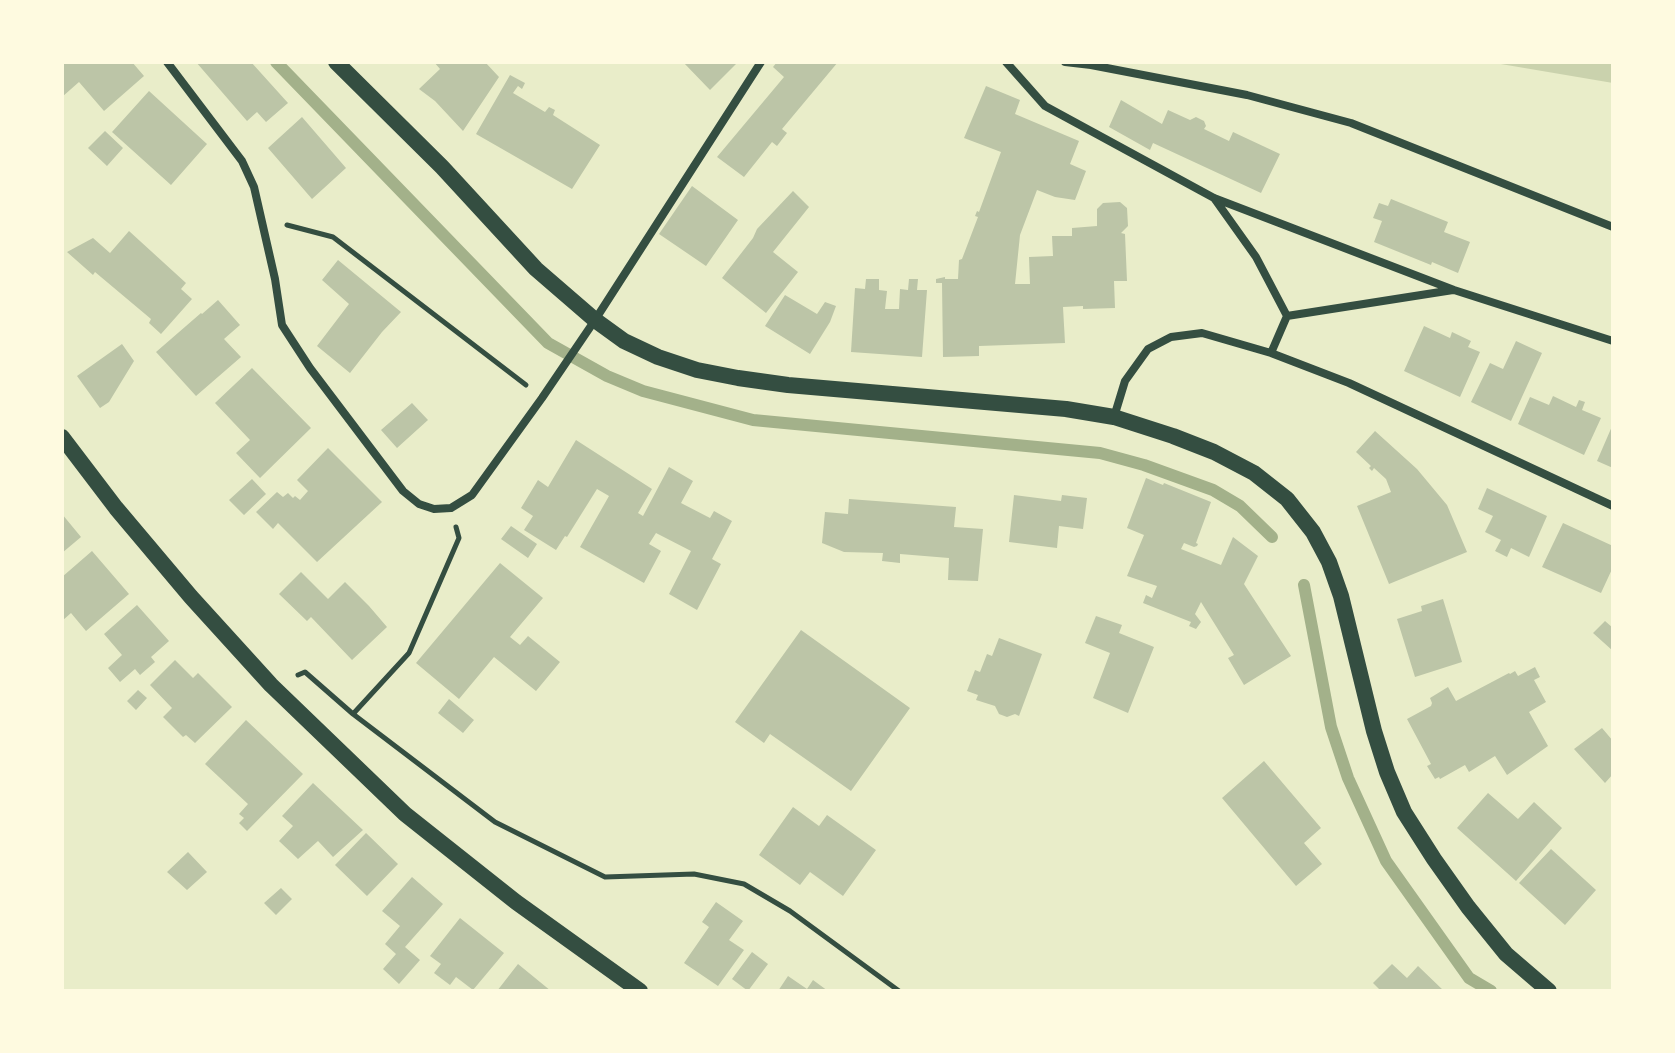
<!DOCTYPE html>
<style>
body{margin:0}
#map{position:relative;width:1675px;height:1053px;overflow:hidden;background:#e9edc9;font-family:Manrope,sans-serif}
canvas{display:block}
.frame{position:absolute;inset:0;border:64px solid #fefae0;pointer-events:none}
</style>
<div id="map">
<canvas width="1675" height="1053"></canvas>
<div class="frame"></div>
</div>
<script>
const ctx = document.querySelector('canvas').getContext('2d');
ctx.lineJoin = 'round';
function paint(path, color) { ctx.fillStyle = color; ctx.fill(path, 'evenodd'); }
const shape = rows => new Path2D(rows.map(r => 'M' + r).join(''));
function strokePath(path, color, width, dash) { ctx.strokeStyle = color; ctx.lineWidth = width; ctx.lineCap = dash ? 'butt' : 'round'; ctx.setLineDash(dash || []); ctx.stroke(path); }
const green = shape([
 [1489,62,1613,62,1613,83]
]);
const stream = shape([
 [276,62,548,343,607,376,643,391,753,420,1100,453,1144,465,1213,490,1240,506,1272,537],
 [1304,585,1331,727,1348,778,1386,861,1469,978,1491,991]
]);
const building = shape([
 [62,62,132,62,144,76,104,111,79,82,62,97],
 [196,62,251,62,288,103,266,122,257,112,247,121],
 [434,62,485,62,499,77,463,131,435,101,419,89,440,69],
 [683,62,738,62,710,90],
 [777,62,838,62,782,129,787,133,777,146,772,142,744,177,717,157,784,77,773,67],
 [510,75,525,83,522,89,518,86,513,93,545,112,549,107,555,110,553,115,600,145,572,189,476,134],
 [986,86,1020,100,1015,114,1079,141,1070,164,1086,171,1075,200,1055,197,1037,190,1020,235,1015,284,1030,284,1029,257,1053,256,1052,236,1072,236,1072,228,1097,226,1097,209,1103,203,1120,202,1127,208,1128,226,1121,233,1125,234,1127,281,1114,281,1115,308,1083,309,1083,306,1063,307,1065,343,979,346,979,356,943,357,942,283,936,283,936,279,945,277,945,279,958,279,959,260,962,259,978,217,975,216,977,211,979,212,1001,152,964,138],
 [149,91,207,144,171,185,112,132],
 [1121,100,1162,124,1168,110,1190,120,1196,117,1204,121,1206,126,1204,129,1229,141,1233,132,1280,154,1261,193,1153,143,1150,150,1109,127],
 [302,117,346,168,312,199,268,148],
 [105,131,123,148,107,166,88,148],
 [692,186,738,220,706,266,659,234],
 [793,191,809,207,773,252,798,272,766,313,722,278,753,238,757,229],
 [1391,199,1448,222,1444,232,1470,242,1458,273,1432,262,1431,265,1374,242,1382,221,1373,218,1379,203,1388,206],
 [129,231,186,283,181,289,192,299,161,334,149,323,151,319,95,272,93,275,67,252,93,238,110,253],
 [338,260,401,312,382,332,350,373,317,346,349,304,322,280],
 [866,279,879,279,879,290,887,291,885,309,899,309,900,289,908,290,909,279,918,279,917,290,927,290,922,357,851,352,855,288,865,289],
 [785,295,817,314,825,302,836,306,830,322,810,354,765,326],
 [218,300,240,325,224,339,241,357,196,396,156,352,201,313,202,314],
 [1424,326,1450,338,1452,332,1471,341,1468,347,1480,352,1460,397,1404,371],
 [1516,341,1542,353,1511,421,1471,402,1490,363,1503,369],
 [122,344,134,361,109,402,100,408,77,376],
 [252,368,311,428,260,478,236,453,250,440,215,403],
 [1553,396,1576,407,1579,400,1585,402,1582,410,1601,418,1584,455,1518,424,1530,397,1549,405],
 [412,403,428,420,397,448,381,430],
 [1613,424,1613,468,1597,461],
 [1375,431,1417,469,1447,505,1467,552,1389,584,1357,506,1391,492,1386,479,1374,468,1372,471,1369,468,1371,466,1356,452],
 [576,440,652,489,638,513,643,516,669,467,693,481,681,503,710,518,714,511,732,521,712,559,721,564,697,610,669,594,691,551,656,533,649,544,661,551,644,583,580,547,609,496,597,489,567,537,565,536,556,550,524,530,533,516,521,508,538,480,548,487],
 [328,448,382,502,317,562,278,523,273,529,256,512,277,492,283,497,288,493,293,498,295,496,300,500,308,491,297,480],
 [1146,478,1163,485,1164,483,1211,502,1196,543,1198,544,1197,546,1194,547,1184,543,1181,549,1221,565,1233,537,1258,556,1244,584,1291,656,1244,685,1228,658,1234,655,1201,602,1195,614,1201,622,1196,629,1189,626,1191,622,1143,603,1146,595,1152,598,1157,586,1127,576,1144,535,1127,528],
 [252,479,266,494,244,515,229,500],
 [1487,488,1547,516,1529,557,1511,548,1507,557,1495,551,1501,540,1485,532,1493,516,1478,509],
 [1014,495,1061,501,1062,495,1087,498,1083,529,1059,526,1057,548,1009,542],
 [849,499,956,507,954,527,983,529,978,581,948,580,949,558,900,554,900,563,882,561,883,553,844,552,822,543,825,512,848,514],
 [62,514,81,537,62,553],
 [1563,523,1613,546,1613,567,1601,593,1542,567],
 [511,526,537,544,528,558,501,539],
 [92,551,129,594,86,631,71,613,62,621,62,577],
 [500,563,543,598,510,637,520,645,528,636,560,662,536,691,494,657,459,699,416,663],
 [301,572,328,599,345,582,369,606,387,627,352,660,311,617,307,621,279,594],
 [1443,599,1462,662,1415,677,1397,619,1422,611,1421,606],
 [137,605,169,641,151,657,155,662,140,675,135,669,120,682,108,668,122,655,104,634],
 [1096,616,1122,625,1119,633,1154,647,1128,713,1093,698,1110,653,1085,643],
 [1605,621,1613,628,1613,651,1593,633],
 [801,630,910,708,851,791,770,734,764,743,735,722],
 [999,638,1042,654,1019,716,1015,714,1007,717,999,714,995,706,976,700,978,695,967,691,975,670,980,672,987,654,992,656],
 [175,660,193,678,198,673,232,707,195,743,186,735,183,737,163,717,172,708,150,685],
 [1535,667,1540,677,1534,680,1546,702,1529,712,1548,746,1507,775,1495,756,1469,772,1465,765,1440,779,1439,777,1435,779,1427,766,1431,764,1407,719,1431,706,1432,703,1430,698,1448,687,1456,701,1509,673,1510,674,1515,671,1518,676],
 [138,690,147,698,136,710,127,701],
 [449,699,474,720,463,733,438,713],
 [246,720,303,774,247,831,239,823,244,818,239,814,248,804,205,764],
 [1602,728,1613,741,1613,774,1605,783,1574,749],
 [1264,761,1321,828,1304,843,1322,864,1296,886,1222,798],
 [313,783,363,830,333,857,318,841,298,859,279,841,293,826,282,816],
 [1488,793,1518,819,1534,802,1562,828,1516,881,1457,828],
 [793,807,819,826,827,815,876,850,843,896,810,872,800,885,759,855],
 [366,833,398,864,367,896,335,865],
 [1551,849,1596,890,1565,925,1519,883],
 [188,852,207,872,187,890,167,872],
 [412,877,443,904,405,947,420,960,399,984,383,969,396,954,385,944,400,926,382,911],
 [281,888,292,899,276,915,264,903],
 [716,902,743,921,729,940,744,950,718,986,684,963,709,927,702,922],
 [460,918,504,953,473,990,456,977,450,985,434,973,441,964,430,956],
 [752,952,768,964,748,991,732,979],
 [518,964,551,991,497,991],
 [1392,964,1407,978,1418,966,1444,991,1381,991,1373,983],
 [788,976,807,989,813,980,828,991,778,991]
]);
const path = shape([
 [287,225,333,237,526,385],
 [298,675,305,672,353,714,409,653,459,538,456,527],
 [353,714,495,822,605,877,694,874,744,884,790,911,899,991]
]);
const minor = shape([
 [167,62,242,161,254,187,275,279,282,325,310,368,403,491,419,504,434,509,451,508,472,495,542,398,595,320,761,62],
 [1006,62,1045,106,1214,198,1454,290,1613,341],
 [1065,62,1091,65,1247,95,1351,123,1613,227],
 [1214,198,1256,257,1287,316],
 [1271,353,1287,316,1453,290],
 [1114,417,1125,381,1148,349,1171,337,1202,333,1271,353,1349,383,1613,506]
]);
const secondary = shape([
 [336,62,442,167,536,269,595,320,624,341,658,357,697,370,738,378,788,385,1066,409,1114,417,1173,436,1214,452,1254,473,1287,499,1313,532,1329,562,1341,596,1374,731,1387,772,1404,812,1434,859,1468,907,1506,954,1549,991],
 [62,437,116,508,191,597,271,685,405,814,516,902,640,991]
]);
paint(green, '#cad2ad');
strokePath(stream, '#a3b18a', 12);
paint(building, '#bcc5a7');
strokePath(path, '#344e41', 5);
strokePath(minor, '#344e41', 8);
strokePath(secondary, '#344e41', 16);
</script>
